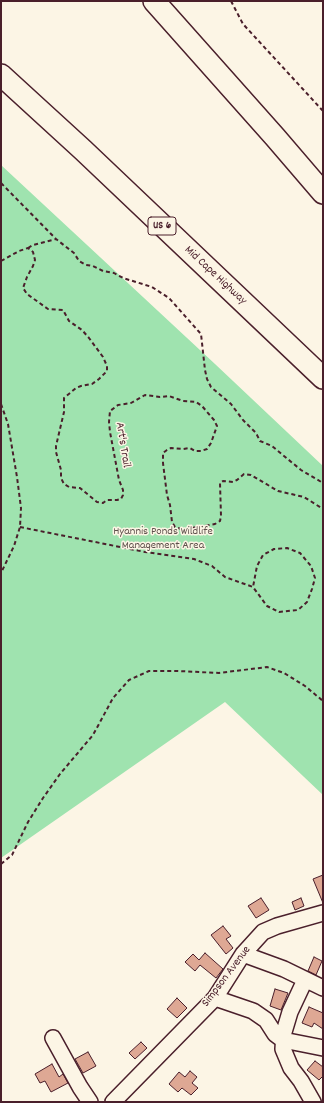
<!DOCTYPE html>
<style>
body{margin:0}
#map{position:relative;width:324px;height:1103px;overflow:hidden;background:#fcf5e5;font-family:Dekko,sans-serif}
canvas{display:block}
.frame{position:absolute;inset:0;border:2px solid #4a1f2b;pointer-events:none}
</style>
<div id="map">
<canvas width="324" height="1103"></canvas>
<div class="frame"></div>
</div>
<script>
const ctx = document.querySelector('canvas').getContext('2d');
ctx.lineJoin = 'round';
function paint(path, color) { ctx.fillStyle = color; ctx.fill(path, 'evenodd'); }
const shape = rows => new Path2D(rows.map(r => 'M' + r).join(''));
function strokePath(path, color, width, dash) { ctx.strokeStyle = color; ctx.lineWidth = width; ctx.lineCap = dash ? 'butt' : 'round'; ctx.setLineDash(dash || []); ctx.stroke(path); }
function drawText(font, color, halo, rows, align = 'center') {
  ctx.font = font + ' Dekko,sans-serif'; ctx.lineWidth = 3; ctx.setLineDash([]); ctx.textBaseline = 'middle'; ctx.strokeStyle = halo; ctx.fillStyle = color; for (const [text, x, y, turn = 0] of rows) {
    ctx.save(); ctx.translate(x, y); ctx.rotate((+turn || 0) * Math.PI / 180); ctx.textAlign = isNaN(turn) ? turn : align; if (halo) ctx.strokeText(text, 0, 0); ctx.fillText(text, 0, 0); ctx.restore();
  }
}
const green = shape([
 [1,165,215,364,323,466,323,795,225,702,1,858]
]);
const building = shape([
 [323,875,323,903,313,879,323,875],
 [261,898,269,910,256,918,248,906,261,898],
 [301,898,304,906,295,910,292,902,301,898],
 [223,926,231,936,226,939,233,948,226,954,211,935,223,926],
 [205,953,223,969,216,978,200,965,195,971,185,962,193,954,199,960,205,953],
 [314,957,322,961,316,975,308,971,314,957],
 [275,989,288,993,281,1010,270,1006,275,989],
 [177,998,187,1008,177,1018,167,1009,177,998],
 [309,1007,323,1013,323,1029,314,1023,312,1027,302,1023,309,1007],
 [141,1042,147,1048,135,1059,129,1053,141,1042],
 [88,1052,96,1066,83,1073,75,1059,88,1052],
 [315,1061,323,1067,323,1076,319,1080,307,1070,315,1061],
 [52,1064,59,1077,63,1074,68,1083,51,1092,45,1081,40,1083,35,1074,52,1064],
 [190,1071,197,1077,192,1083,198,1088,191,1095,182,1088,178,1092,169,1084,179,1072,185,1077,190,1071]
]);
const path = shape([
 [231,1,243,24,323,111],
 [1,183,56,239,74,253,79,261,86,265,93,266,103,271,114,273,123,278,152,287,169,298,201,334,205,370,207,379,211,387,231,404,243,420,256,433,260,441,272,446,301,470,323,483],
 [28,248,33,245,56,239],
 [1,261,19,251,28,248,33,252,35,260,33,266,27,277,23,288,27,294,48,309,63,310,69,321,82,330,89,338,103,357,107,366,107,371,99,379,92,384,81,386,76,388,64,398,64,412,56,446,56,452,61,470,61,478,64,484,69,487,80,488,97,502,103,503,107,500,117,500,121,499,123,495,123,490,119,480,110,432,109,422,110,411,118,405,131,403,145,395,160,397,169,396,183,401,196,402,202,406,214,420,217,426,211,443,207,449,201,451,195,451,190,448,183,449,171,448,167,450,163,453,163,463,167,495,170,505,172,522,175,527,181,529,186,529,215,524,220,521,221,516,220,483,223,481,233,482,237,480,244,474,251,475,278,491,304,497,323,509],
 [1,404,8,424,17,477,21,508,20,527,14,546,1,573],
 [20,527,145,552,194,559,212,566,225,577,253,587,267,606,279,612,298,610,307,602,312,589,315,578,311,566,300,553,287,548,274,549,263,555,257,566,253,587],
 [1,864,12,855,28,822,43,798,60,774,93,735,113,698,129,680,149,671,178,671,219,673,267,667,284,673,305,686,323,701]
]);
const minor = shape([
 [243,954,284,969,323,988],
 [305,980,290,1012,284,1032,283,1049,291,1068,301,1081,313,1102],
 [215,998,253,1011,266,1020,275,1034,283,1040,323,1048],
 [53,1038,80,1087,90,1102],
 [113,1102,215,998,243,954,263,932,277,926,323,913]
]);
const highway = shape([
 [154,1,275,137,323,193],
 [1,75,83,150,323,378]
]);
const shields = [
 [162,226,28]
];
const shieldNames = [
 ["US 6",162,226]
];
const streetNames = [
 ["Mid Cape Highway",215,276,43],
 ["Art's Trail",122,445,81],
 ["Simpson Avenue",227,977,-53]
];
const parkNames = [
 ["Hyannis Ponds Wildlife",163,532],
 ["Management Area",163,546]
];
paint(green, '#9fe3af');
paint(building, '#dea894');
strokePath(building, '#4a1f2b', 1);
strokePath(minor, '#4a1f2b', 18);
strokePath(highway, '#4a1f2b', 24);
strokePath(path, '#4a1f2b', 2, [4, 3]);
strokePath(minor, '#fcf5e5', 15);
strokePath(highway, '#fcf5e5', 21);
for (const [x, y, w] of shields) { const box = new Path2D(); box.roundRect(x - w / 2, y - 9, w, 18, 3); ctx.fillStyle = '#fcf5e5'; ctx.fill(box); strokePath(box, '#4a1f2b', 1); }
drawText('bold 11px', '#4a1f2b', null, shieldNames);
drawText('12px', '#4a1f2b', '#fcf5e5', streetNames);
drawText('12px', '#5f504c', '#fcf5e5', parkNames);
</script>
